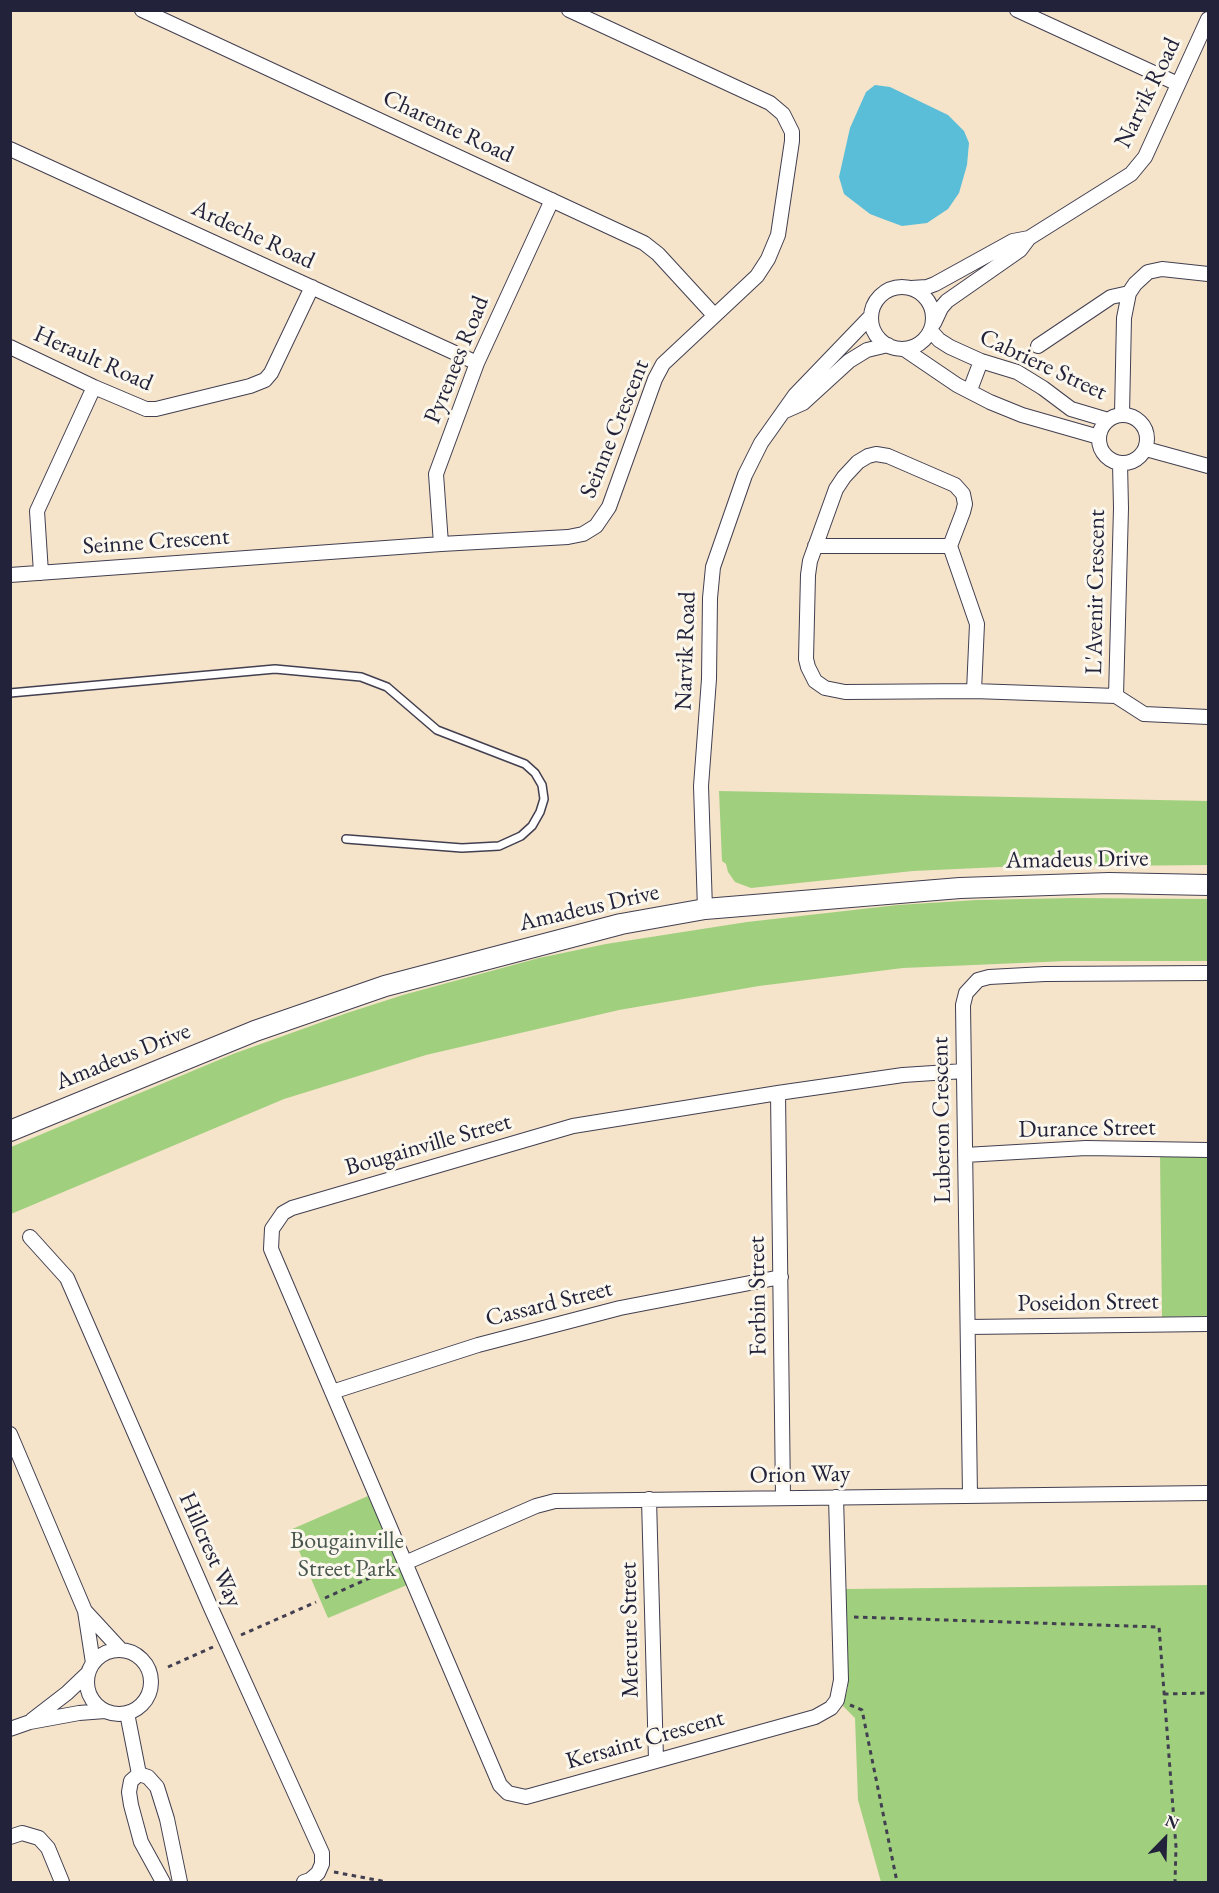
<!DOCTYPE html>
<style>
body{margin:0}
#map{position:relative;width:1219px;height:1893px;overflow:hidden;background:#f5e3ca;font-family:"EB Garamond",serif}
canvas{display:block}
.frame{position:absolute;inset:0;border:12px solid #22223b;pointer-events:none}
.north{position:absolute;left:1135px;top:1809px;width:60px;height:60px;-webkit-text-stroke:4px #fbf7ec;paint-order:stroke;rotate:23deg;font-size:16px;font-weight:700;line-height:24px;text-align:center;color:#22223b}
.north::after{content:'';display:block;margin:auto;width:21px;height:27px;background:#22223b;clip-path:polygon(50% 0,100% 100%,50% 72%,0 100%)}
</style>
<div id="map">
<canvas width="1219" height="1893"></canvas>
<div class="frame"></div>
<div class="north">N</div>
</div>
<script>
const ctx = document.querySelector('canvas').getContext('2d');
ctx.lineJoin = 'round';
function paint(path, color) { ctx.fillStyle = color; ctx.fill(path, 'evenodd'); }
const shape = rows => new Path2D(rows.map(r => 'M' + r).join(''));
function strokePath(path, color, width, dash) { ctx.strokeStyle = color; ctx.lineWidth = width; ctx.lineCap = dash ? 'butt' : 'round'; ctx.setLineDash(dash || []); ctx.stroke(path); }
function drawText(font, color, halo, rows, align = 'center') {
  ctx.font = font + ' "EB Garamond",serif'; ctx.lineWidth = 6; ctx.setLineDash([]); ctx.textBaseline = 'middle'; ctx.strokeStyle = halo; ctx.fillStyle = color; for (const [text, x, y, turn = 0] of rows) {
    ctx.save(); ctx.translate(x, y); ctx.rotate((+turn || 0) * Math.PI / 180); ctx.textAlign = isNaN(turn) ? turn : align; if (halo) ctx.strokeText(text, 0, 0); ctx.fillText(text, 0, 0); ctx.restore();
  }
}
const green = shape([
 [719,791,1208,801,1208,865,1000,867,913,871,751,888,735,882,728,872,726,864,722,861],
 [1073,898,1208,899,1208,961,1067,961,903,968,759,986,619,1010,426,1055,284,1099,11,1214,11,1147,233,1054,347,1013,403,995,539,958,606,944,747,922,898,905,977,900],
 [1160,1156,1208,1157,1208,1316,1162,1317],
 [368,1496,407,1585,328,1618,290,1530],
 [1208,1585,1208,1882,881,1882,858,1800,855,1718,843,1706,848,1687,846,1589]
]);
const water = shape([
 [875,85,890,87,948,115,964,131,969,143,967,165,959,193,948,209,927,223,902,226,883,219,870,214,844,194,839,177,850,128,866,92]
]);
const path = shape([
 [325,1598,392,1568],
 [854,1617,1159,1627,1176,1847,1175,1882],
 [241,1635,316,1602],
 [168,1667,213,1647],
 [1164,1694,1208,1693],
 [850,1705,862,1710,897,1882],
 [334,1872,387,1882]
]);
const lane = shape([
 [10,693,275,669,361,677,387,687,437,730,525,764,535,773,542,785,544,799,540,812,532,826,521,836,499,846,462,848,346,839]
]);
const street = shape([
 [142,10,644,243,658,254,714,315],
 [1017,10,1178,84],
 [10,149,477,363],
 '871 318a31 31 0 1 1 62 0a31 31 0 1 1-62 0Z',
 [911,288,927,287,935,284,1013,241,1029,238,1131,174,1145,157,1208,19],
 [934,323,941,308,947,301,1020,250,1029,238],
 [931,331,939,340,950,347,981,361,1017,372,1043,388,1071,409,1108,420],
 [1038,346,1111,297,1129,293],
 [10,347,94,387,146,409,156,409,250,386,265,380,271,373,312,287],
 [904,349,957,385,990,402,1022,415,1099,437],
 [970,390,981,361],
 [785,411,803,403,849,361,867,350,888,345],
 [1122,414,1124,318,1129,293,1135,284,1148,272,1162,269,1208,274],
 '1099 439a24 24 0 1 1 48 0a24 24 0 1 1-48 0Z',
 [1146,449,1208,466],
 [1120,463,1121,508,1116,696,1144,714,1208,717],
 [441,544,436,474,477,363,552,200],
 [815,546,950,546],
 [41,573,37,511,94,387],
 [10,575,441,544,568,537,583,534,596,526,609,507,655,379,663,364,757,276,768,259,778,235,792,141,792,132,783,114,770,103,569,10],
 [974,691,977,624,950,546,963,512,965,504,963,494,955,485,888,456,876,454,868,456,858,462,844,477,836,489,810,561,808,575,806,659,808,667,815,681,825,688,845,692,974,691,1116,696],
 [705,909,701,786,709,679,710,598,713,567,745,475,761,443,795,395,871,316],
 [778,1093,783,1498],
 [965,1155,1086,1148,1208,1150],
 [30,1237,67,1278,211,1608,322,1853,322,1864,318,1873,310,1880,304,1882],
 [968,1327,1208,1324],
 [332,1392,478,1345,620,1308,781,1277],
 [10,1434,85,1611,93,1663],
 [970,1496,963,1005,966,993,978,980,989,977,1045,974,1208,973],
 [836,1497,841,1680,837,1700,831,1708,815,1717,526,1797,508,1793,500,1785,271,1249,272,1229,283,1213,292,1208,573,1126,778,1093,903,1075,964,1071],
 [649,1499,656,1760],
 [405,1563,536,1506,555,1501,1208,1493],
 [85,1611,121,1650],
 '87 1682a32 32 0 1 1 64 0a32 32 0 1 1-64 0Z',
 [127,1713,139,1774],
 [32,1720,67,1693,88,1673],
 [10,1729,30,1722,79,1713,105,1711],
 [139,1774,148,1777,157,1787,167,1819,180,1882],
 [139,1774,131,1781,129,1792,131,1805,141,1842,163,1882],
 [10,1837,22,1833,39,1838,48,1848,62,1882]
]);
const secondary = shape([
 [10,1131,255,1031,385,986,621,924,705,909,960,888,1109,883,1208,885]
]);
const streetNames = [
 ["Narvik Road",1148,93,-64],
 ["Charente Road",448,127,25],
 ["Ardeche Road",253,235,25],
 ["Herault Road",93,359,24],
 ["Pyrenees Road",457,360,-68],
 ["Cabriere Street",1043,365,25],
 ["Seinne Crescent",615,429,-68],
 ["Seinne Crescent",156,542,-4],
 ["L'Avenir Crescent",1096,592,-89],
 ["Narvik Road",686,651,-88],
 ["Amadeus Drive",1077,860,-1],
 ["Amadeus Drive",589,908,-13],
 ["Amadeus Drive",123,1057,-22],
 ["Luberon Crescent",942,1120,-91],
 ["Durance Street",1087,1129,-1],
 ["Bougainville Street",428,1145,-16],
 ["Forbin Street",758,1296,-91],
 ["Poseidon Street",1088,1303,-1],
 ["Cassard Street",549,1304,-14],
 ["Orion Way",800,1475,-1],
 ["Hillcrest Way",210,1550,66],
 ["Mercure Street",630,1630,-91],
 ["Kersaint Crescent",645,1740,-16]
];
const parkNames = [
 ["Bougainville",347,1541],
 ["Street Park",347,1569]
];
paint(green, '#a0d07e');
paint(water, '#5abed8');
strokePath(lane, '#423f50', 10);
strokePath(street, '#423f50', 16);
strokePath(secondary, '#423f50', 22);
strokePath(path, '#423f50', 3, [4.5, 4.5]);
strokePath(lane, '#fff', 7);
strokePath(street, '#fff', 14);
strokePath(secondary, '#fff', 20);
drawText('24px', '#22223b', '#fbf7ec', streetNames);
drawText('24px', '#48564f', '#fbf7ec', parkNames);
</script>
